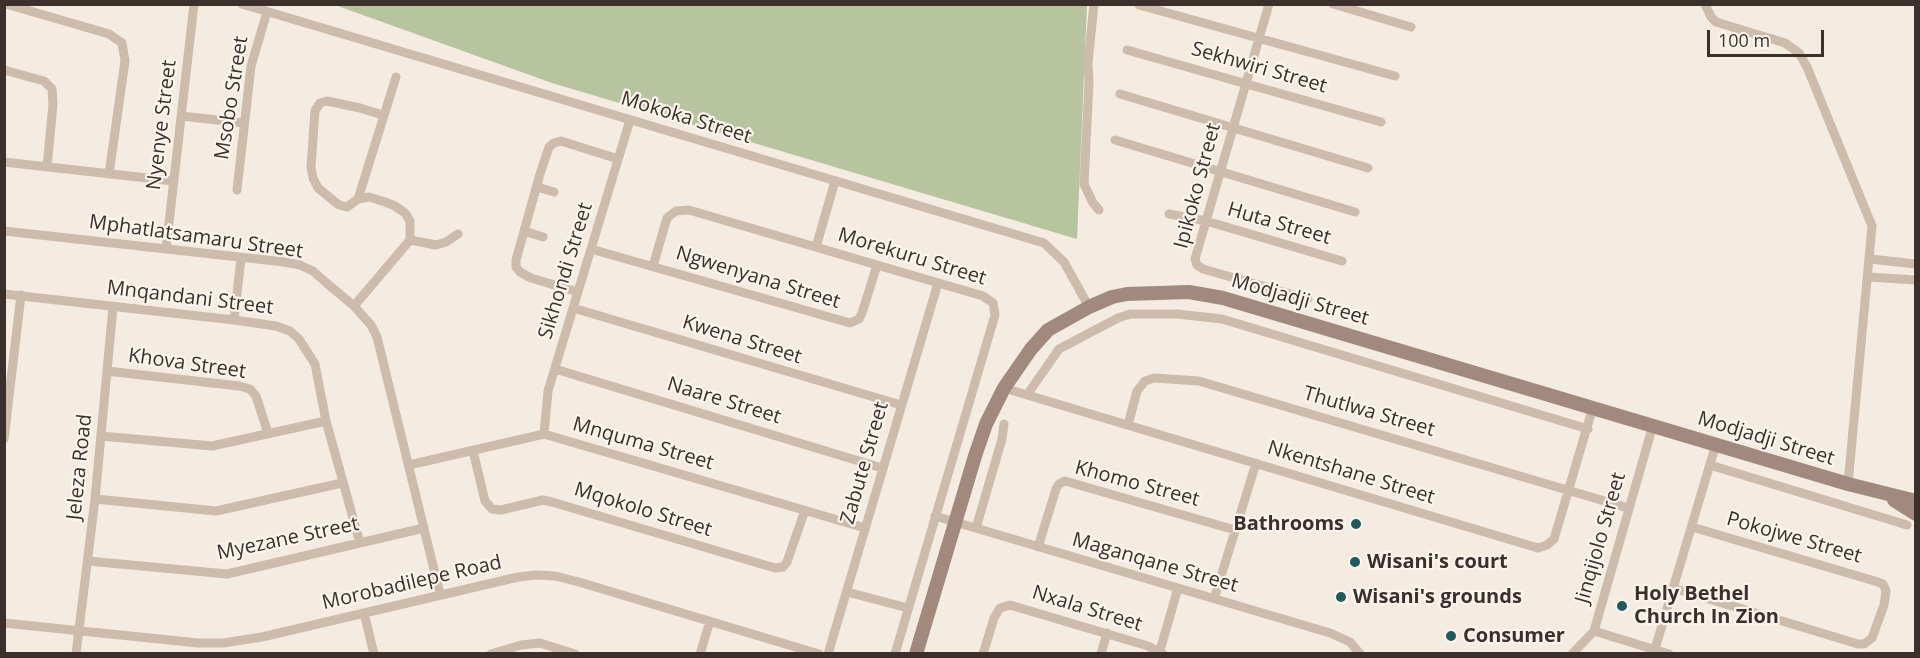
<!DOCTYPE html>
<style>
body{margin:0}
#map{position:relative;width:1920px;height:658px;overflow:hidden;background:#f4ebe1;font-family:"Open Sans",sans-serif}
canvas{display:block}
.frame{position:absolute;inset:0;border:6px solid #3b302b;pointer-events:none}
.scale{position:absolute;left:1707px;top:30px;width:117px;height:27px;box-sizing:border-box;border:3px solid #3b302b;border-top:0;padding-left:8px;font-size:18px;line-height:21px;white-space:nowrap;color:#3b302b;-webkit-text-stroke:4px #fbf5ee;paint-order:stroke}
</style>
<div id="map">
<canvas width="1920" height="658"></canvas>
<div class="frame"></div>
<div class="scale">100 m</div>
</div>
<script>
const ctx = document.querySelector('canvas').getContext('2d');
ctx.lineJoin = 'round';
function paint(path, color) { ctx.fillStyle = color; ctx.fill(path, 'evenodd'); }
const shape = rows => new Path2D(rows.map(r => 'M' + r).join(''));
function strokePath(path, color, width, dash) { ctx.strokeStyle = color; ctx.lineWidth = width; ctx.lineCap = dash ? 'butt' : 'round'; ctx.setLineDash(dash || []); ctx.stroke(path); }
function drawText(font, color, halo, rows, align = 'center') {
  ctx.font = font + ' "Open Sans",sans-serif'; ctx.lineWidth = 4.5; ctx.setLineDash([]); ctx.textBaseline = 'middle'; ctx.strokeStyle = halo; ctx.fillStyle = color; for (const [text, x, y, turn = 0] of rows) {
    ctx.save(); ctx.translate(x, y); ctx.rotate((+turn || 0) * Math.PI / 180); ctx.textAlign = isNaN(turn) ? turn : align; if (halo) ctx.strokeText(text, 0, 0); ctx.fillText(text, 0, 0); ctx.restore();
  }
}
const green = shape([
 [335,5,1087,5,1077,239,552,83]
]);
const street = shape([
 [6,4,109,34,122,43,125,61,109,174],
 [242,4,1044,243,1064,262,1089,307],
 [1094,4,1088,63,1089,82,1084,184,1093,203,1099,210],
 [1269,4,1195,259,1197,265,1203,269,1308,299],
 [1333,4,1411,27],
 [1705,4,1711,17,1716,22,1785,43,1799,53,1807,67,1872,226,1848,484],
 [1139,5,1395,76],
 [1127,50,1381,122],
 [4,70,44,81,52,89,53,104,47,167],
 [1120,94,1368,168],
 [182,116,243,123],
 [1115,140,1355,212],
 [4,162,174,181],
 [537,187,554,192],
 [237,190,251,66,267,12],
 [358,199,347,207,339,205,318,188,313,178,311,167,315,111,320,103,327,101,360,108,383,115],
 [1169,214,1206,221,1342,261],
 [4,231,284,262,300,265,313,271,323,280,354,306,371,325,377,337,440,594],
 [524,231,543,237],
 [410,240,436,245,446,242,458,234],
 [816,247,835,181],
 [166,249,194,4],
 [591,249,850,323,859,319,862,313,877,265],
 [1870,259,1916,264],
 [653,266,667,218,676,211,689,210,983,296,993,303,995,315,895,654],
 [1868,277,1916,280],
 [578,292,531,278,520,272,516,267,516,260,540,174,549,147,554,143,561,141,618,159],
 [4,294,234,320,276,326,290,331,299,339,315,364,326,421,360,543],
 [354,306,410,240,410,221,405,213,395,206,385,202,369,197,358,199,396,77],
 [573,308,901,405],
 [234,320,241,258],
 [555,369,882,468],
 [107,371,239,386,250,389,256,396,268,433],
 [1004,388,1538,548,1547,545,1554,539,1593,407],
 [1027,395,1059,349,1118,318,1130,314,1177,314,1222,319,1588,429],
 [1128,425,1137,391,1145,381,1154,378,1199,381,1628,508],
 [544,434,548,391,630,120],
 [101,436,212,446,326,421],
 [4,439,21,295],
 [473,451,485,501,492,509,501,510,543,500,552,502,775,568,783,567,787,562,805,510],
 [409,465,544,434,865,528],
 [1710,465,1907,525],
 [95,499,216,511,342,483],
 [935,516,1330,633,1350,642,1360,654],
 [976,528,1002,439,1004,424],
 [1038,547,1056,489,1059,484,1065,481,1235,530],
 [88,561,227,574,424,528],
 [1673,588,1858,644,1864,644,1872,638,1884,605,1886,591,1883,584,1878,582,1692,527],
 [847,592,908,608],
 [1214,599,1256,463],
 [364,613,374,654],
 [4,623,198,643,224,643,262,637,518,577,537,575,555,576,579,582,819,654],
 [1594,631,1669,654],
 [1655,649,1716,444],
 [76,654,95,499,113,307],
 [491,654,521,645,540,643,575,654],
 [700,654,710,621],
 [828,654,938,283],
 [983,654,994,618,1000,608,1010,605,1148,646,1163,654],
 [1101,654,1107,633],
 [1159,654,1178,588],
 [1572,654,1594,631,1653,425]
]);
const secondary = shape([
 [1894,500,1916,514],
 [916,654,975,456,986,424,1004,388,1031,349,1048,330,1089,307,1112,297,1127,294,1189,292,1223,298,1848,484,1916,501]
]);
const markers = [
 [1356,524,6,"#1f5a5e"],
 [1355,562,6,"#1f5a5e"],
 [1341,597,6,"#1f5a5e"],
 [1622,606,6,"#1f5a5e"],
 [1451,636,6,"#1f5a5e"]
];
const streetNames = [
 ["Sekhwiri Street",1259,68,16],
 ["Msobo Street",232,98,-81],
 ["Mokoka Street",686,118,17],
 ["Nyenye Street",162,125,-83],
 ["Ipikoko Street",1198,186,-75],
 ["Huta Street",1279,224,16],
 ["Mphatlatsamaru Street",196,237,8],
 ["Morekuru Street",912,257,17],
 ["Sikhondi Street",566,271,-73],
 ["Ngwenyana Street",758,278,17],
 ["Mnqandani Street",190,298,7],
 ["Modjadji Street",1300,300,16],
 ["Kwena Street",742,340,17],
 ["Khova Street",187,364,8],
 ["Naare Street",724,401,17],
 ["Thutlwa Street",1369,412,16],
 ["Modjadji Street",1766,439,17],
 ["Mnquma Street",643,444,16],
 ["Zabute Street",865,463,-74],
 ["Jeleza Road",80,467,-84],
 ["Nkentshane Street",1351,473,17],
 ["Khomo Street",1137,484,15],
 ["Mqokolo Street",643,510,17],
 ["Jinqijolo Street",1601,538,-74],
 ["Pokojwe Street",1794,538,16],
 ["Myezane Street",288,539,-12],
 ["Maganqane Street",1155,563,16],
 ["Morobadilepe Road",412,583,-13],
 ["Nxala Street",1087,609,17]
];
const poiNames = [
 ["Bathrooms",1344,524,"right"],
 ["Wisani's court",1367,562],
 ["Holy Bethel",1634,594],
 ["Church In Zion",1634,617],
 ["Wisani's grounds",1353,597],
 ["Consumer",1463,636]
];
paint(green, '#b8c4a0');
strokePath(street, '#cdbbac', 9);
strokePath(secondary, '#a18a7d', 14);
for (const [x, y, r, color] of markers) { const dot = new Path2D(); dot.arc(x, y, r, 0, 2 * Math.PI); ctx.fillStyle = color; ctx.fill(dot); strokePath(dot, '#fbf5ee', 2); }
drawText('20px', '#3b302b', '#fbf5ee', streetNames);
drawText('bold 20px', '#3b302b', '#fbf5ee', poiNames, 'left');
</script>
